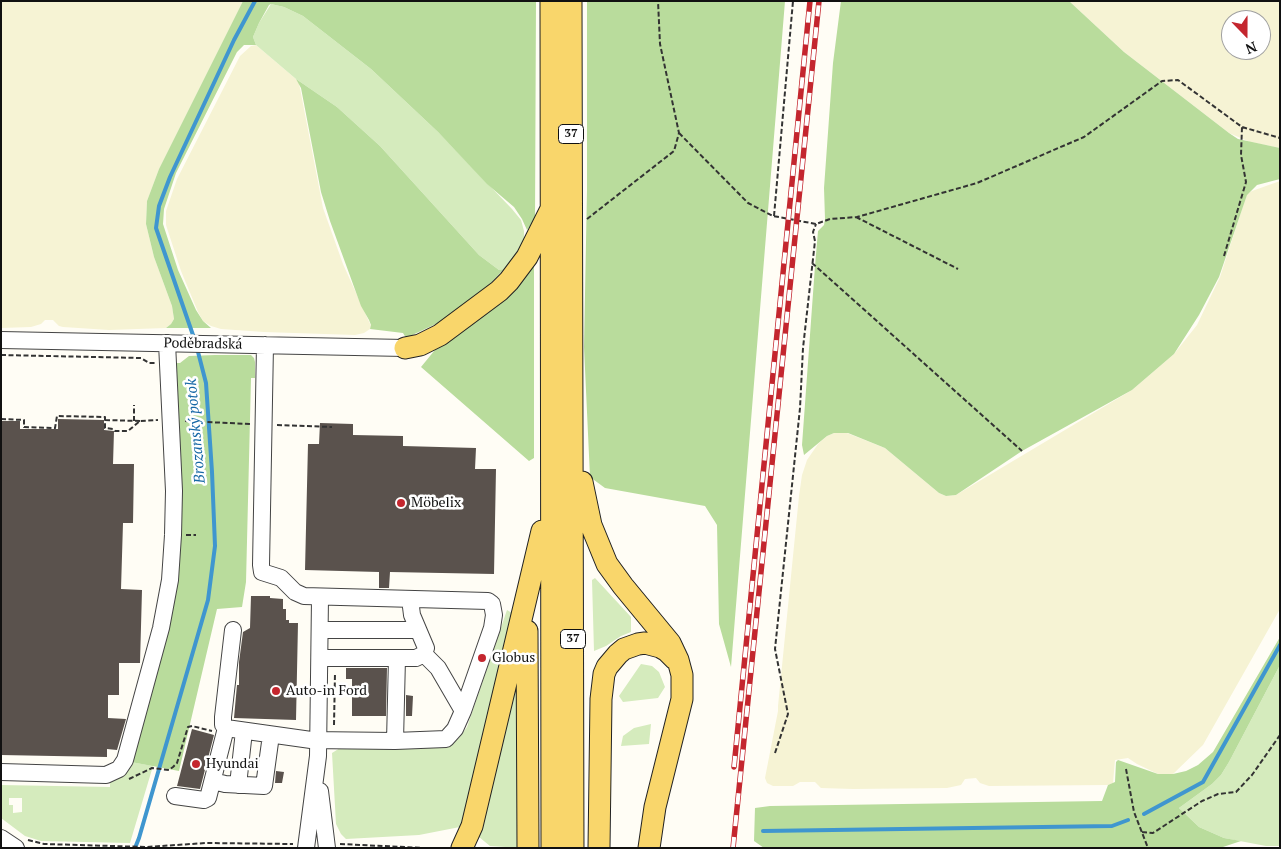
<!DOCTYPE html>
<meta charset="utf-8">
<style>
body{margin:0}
#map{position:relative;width:1281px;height:849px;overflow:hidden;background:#fffdf5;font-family:"PT Serif",serif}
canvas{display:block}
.frame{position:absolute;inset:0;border:2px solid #111;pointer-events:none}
.north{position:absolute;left:1221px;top:10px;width:50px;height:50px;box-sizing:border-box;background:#fff;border:1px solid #a0a0a0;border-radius:50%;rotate:158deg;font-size:14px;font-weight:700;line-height:20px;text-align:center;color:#111}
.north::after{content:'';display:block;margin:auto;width:18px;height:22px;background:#c4262e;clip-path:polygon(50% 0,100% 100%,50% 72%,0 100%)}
</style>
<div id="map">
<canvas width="1281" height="849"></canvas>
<div class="frame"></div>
<div class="north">N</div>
</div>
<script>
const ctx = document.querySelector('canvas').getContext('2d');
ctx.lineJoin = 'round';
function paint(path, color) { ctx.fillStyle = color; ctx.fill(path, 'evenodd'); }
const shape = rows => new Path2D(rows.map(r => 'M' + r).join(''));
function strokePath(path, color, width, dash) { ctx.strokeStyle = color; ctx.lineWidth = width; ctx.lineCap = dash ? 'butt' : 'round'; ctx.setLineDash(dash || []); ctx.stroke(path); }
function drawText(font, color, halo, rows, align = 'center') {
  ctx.font = font + ' "PT Serif",serif'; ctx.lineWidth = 5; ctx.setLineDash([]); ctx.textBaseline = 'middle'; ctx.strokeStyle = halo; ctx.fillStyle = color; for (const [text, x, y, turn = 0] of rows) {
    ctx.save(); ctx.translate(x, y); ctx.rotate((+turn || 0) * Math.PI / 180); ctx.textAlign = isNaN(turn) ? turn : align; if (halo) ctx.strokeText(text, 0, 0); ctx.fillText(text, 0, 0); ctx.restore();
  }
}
const farmland = shape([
 [1,1,243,1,159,169,147,201,146,224,154,257,172,306,174,319,171,324,166,328,109,330,63,327,59,326,53,320,45,320,41,324,31,327,1,328],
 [1069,1,1280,1,1280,148,1250,142,1229,133,1124,52],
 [1231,20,1261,20,1261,50,1231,50],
 [256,45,296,79,299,83,323,208,343,264,371,326,370,329,364,333,355,335,264,332,221,329,211,326,203,321,198,312,181,271,166,225,166,211,177,179,240,56,251,46],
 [1280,181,1280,609,1203,745,1173,774,1158,774,1137,764,1128,758,1115,760,1113,783,1108,785,989,786,980,783,976,778,965,779,961,785,947,788,853,789,821,788,815,782,800,782,793,786,773,786,767,783,765,778,778,711,778,706,799,496,802,475,807,460,818,444,827,436,834,433,847,433,885,448,939,493,946,496,956,495,1132,390,1174,354,1197,325,1220,277,1247,194,1252,191]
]);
const green = shape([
 [271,4,284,7,303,16,371,69,438,132,512,209,521,220,524,231,524,240,515,259,505,269,499,270,479,255,380,146,337,107,296,79,256,45,253,37,259,23],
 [595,578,631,617,631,632,621,636,606,646,594,651,592,580],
 [507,610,512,613,465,826,419,835,346,839,341,834,336,824,332,753,340,748,452,743,459,738,467,727],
 [521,647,521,848,490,846,479,837],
 [641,664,652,666,659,672,665,687,658,698,623,702,619,696],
 [1280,665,1280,846,1266,846,1224,838,1199,827,1179,808,1212,784,1221,775,1229,762],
 [651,724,649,744,621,746,623,736,634,728],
 [131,762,153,766,130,843,41,841,25,836,1,818,1,785,110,787,110,778],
 [9,798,22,798,22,812,13,813,13,805,9,805]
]);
const forest = shape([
 [243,1,536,1,535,219,527,230,522,219,514,207,487,184,438,132,371,69,303,16,284,7,271,4,269,5,259,23,253,37,256,45,244,45,237,52,176,173,164,209,163,224,178,270,196,310,203,321,211,328,166,328,171,324,174,319,172,306,154,257,146,224,147,201,159,169],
 [587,1,785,1,731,667,719,624,717,525,705,506,605,488,590,477,584,347,587,190],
 [841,1,1069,1,1124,52,1229,133,1238,139,1280,148,1280,179,1257,185,1247,195,1219,277,1199,315,1174,354,1132,390,1022,451,956,495,946,496,939,493,885,448,848,433,834,433,827,436,804,455,802,445,815,266,818,231,824,225,825,219,824,188,833,63],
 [296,79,337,107,380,146,479,255,499,270,504,269,488,286,440,322,406,338,403,333,370,329,371,325,369,320,361,306,330,221,321,192,301,88],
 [534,265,534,458,529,461,421,367,439,345],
 [215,355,251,355,254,358,255,362,255,378,251,378,246,582,242,607,217,609,179,771,131,762,163,636,174,369,177,363,180,363,189,356],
 [1280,637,1280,665,1229,762,1221,775,1212,784,1179,808,1199,827,1224,838,1241,841,1220,848,764,848,754,841,755,808,770,806,1102,801,1108,785,1115,782,1116,762,1118,760,1158,774,1173,774,1186,771,1198,765,1213,752]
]);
const stream = shape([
 [194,338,156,228,159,206,170,177,234,40,255,1],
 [1144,814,1203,782,1280,645],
 [763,831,1112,826,1128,820],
 [135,848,139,838,208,600,215,546,212,472,206,383,197,348]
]);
const building = shape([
 [58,419,104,420,104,430,114,431,113,464,134,464,133,523,123,523,121,589,142,590,140,663,119,663,119,695,108,695,108,718,126,719,117,750,107,749,107,757,1,755,1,421,20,421,20,429,58,429],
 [320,423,353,424,353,435,403,436,403,446,476,448,475,469,496,469,494,574,390,572,389,588,379,588,379,572,305,570,308,444,319,444],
 [251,596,270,596,270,598,283,599,283,609,286,609,286,620,289,620,289,623,298,623,296,720,234,718,237,685,239,685,239,662,243,632,250,628],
 [346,668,387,668,386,716,352,716,352,679,346,679],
 [406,695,413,696,412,716,406,716],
 [192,729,214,735,200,789,177,786],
 [276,771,284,772,282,783,275,783]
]);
const path = shape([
 [679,133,748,203,773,216,816,224,830,219,857,217,977,183,1084,137,1162,81,1178,80,1242,127,1280,138],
 [774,216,793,1],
 [856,217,958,269],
 [587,219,674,151,679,133,660,44,658,1],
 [1224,256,1246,182,1241,155,1242,127],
 [812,263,1022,451],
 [1,355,141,358,149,363,155,363],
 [1,419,24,420,24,427,55,428,57,416,105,417,105,428,113,429,115,431,128,431,140,421,158,420],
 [105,420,140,421],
 [134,421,134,405],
 [185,421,250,424],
 [277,425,332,427],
 [186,535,196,535],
 [334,725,335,673],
 [775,753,788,714,775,649,800,408,803,348,815,241,813,232,816,224],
 [1126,769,1134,812,1148,848],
 [129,779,152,768,169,770,173,767,177,763,188,727,192,726,212,731],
 [1142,832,1153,833,1202,801,1218,794,1236,792,1252,775,1280,735],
 [28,840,44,844,146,847,206,843,293,844],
 [340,844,425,848]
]);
const minor = shape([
 [1,340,405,348],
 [265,345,261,565,262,572,281,578,295,592,304,596,488,601,492,604,494,615,492,628,463,711],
 [410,599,412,615,426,648,424,654],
 [233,630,223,717,223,725,226,728,311,740,395,741,397,658,320,658],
 [320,630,418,630],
 [395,741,446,739,455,729,463,711,438,668,424,654,416,658,397,658],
 [1,772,106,775,119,769,125,760,161,628,170,580,173,535,174,491,167,343],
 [213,781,225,784,264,786,271,735],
 [238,785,244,731],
 [320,791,327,848],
 [175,796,204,800,208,798,226,728],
 [1,838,16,848],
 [306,848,318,756,320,598]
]);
const major = shape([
 [551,1,552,848],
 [571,1,573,848],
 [405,348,420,345,440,335,499,291,509,281,527,257,550,211],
 [582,482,591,525,607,564,623,586,670,643,678,660,682,675,682,699,655,807,649,848],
 [527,631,528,848],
 [462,848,472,826,542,531],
 [599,848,601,699,604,674,607,667,618,654,624,649,638,644,645,643,660,647,667,651,675,659]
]);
const rail = shape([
 [734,767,810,1],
 [733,848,819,1]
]);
const markers = [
 [401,503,5,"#c4262e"],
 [482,658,5,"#c4262e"],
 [276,691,5,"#c4262e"],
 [196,764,5,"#c4262e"]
];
const shields = [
 [571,134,25],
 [573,639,25]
];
const shieldNames = [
 ["37",571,134],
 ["37",573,639]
];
const streetNames = [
 ["Poděbradská",203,344,1]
];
const poiNames = [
 ["Möbelix",411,503],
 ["Globus",492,658],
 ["Auto-in Ford",286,691],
 ["Hyundai",206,764]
];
const waterNames = [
 ["Brozanský potok",196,431,-95]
];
paint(farmland, '#f6f3d4');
paint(green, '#d5ebbd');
paint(forest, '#b9dc9c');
strokePath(stream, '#3f96cf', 4);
paint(building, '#5a524d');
strokePath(minor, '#444', 18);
strokePath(major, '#222', 23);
strokePath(path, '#333', 2, [5, 2.5]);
strokePath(minor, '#fff', 16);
strokePath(major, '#f9d66b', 21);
strokePath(rail, '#c4262e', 5.5);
strokePath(rail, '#fff', 4, [11]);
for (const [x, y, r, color] of markers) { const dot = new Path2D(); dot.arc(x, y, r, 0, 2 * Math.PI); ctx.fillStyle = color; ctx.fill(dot); strokePath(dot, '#fff', 2); }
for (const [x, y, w] of shields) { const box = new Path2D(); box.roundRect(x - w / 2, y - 9.5, w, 19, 4); ctx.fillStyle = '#fff'; ctx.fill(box); strokePath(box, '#111', 1); }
drawText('bold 12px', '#111', null, shieldNames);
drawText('14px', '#111', '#fff', streetNames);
drawText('14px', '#111', '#fff', poiNames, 'left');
drawText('italic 15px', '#1768a6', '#fff', waterNames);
</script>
